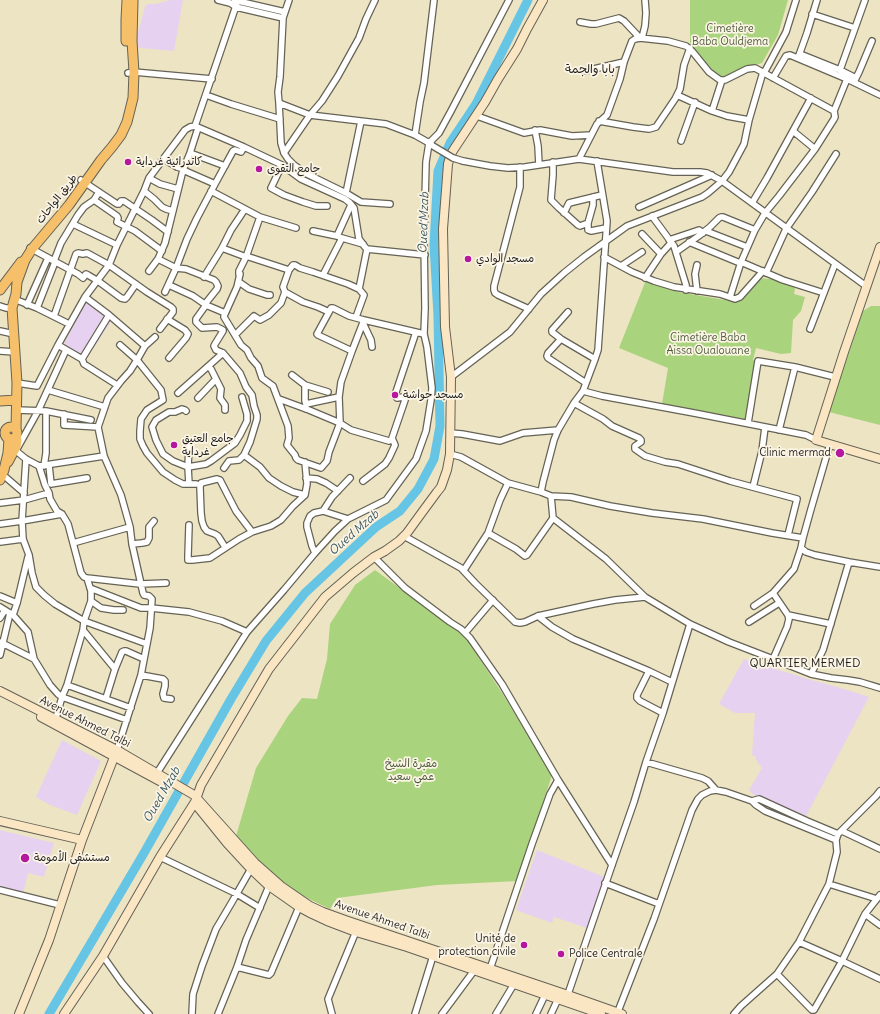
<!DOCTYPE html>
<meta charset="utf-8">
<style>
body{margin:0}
canvas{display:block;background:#ece4c2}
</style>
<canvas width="880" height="1014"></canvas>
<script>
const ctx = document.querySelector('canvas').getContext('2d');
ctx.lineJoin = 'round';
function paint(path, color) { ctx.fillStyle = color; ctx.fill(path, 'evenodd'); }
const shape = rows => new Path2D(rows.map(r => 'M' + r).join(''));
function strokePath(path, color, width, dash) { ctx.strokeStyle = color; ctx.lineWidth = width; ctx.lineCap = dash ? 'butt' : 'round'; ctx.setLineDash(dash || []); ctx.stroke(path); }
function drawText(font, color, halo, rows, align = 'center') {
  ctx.font = font + ' Delius,"Playpen Sans Arabic",sans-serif'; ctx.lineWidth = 3.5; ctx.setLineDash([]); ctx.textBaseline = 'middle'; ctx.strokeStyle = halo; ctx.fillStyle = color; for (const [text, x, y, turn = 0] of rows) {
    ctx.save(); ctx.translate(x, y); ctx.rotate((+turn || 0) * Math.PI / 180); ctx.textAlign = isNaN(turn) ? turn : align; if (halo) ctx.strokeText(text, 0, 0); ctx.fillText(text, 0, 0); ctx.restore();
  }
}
const built = shape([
 [170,0,183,0,174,51,141,48,137,47,136,39,145,7,147,4,156,4],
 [87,299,113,319,85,361,62,348],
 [744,659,811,680,841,688,869,697,803,822,758,799,749,790,762,768,756,760,755,756,752,755,755,713,735,713,719,704],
 [62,740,101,761,77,815,50,805,36,797],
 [0,830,54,843,44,877,28,873,23,894,0,888],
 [537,850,607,878,590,929,554,917,552,923,516,910]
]);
const green = shape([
 [690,0,788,0,778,35,762,63,745,68,722,78,708,68,690,44],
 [758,278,772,279,795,288,794,294,805,297,801,311,793,320,791,353,781,354,756,348,753,360,756,362,748,421,662,404,668,368,619,348,646,280,678,292,737,302],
 [871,306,880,306,880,425,829,412,863,311],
 [375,570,464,635,504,696,552,775,518,881,437,885,337,898,330,909,305,897,279,882,236,836,256,768,288,716,302,698,317,699,327,659,330,624,355,585]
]);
const river = shape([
 [49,1014,144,853,231,699,266,641,305,593,376,527,400,511,418,489,434,459,440,426,438,316,434,245,438,171,450,143,476,104,528,0]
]);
const street = shape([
 [218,0,230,3,236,7,283,18],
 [289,0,283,18,280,77,278,92,279,103,310,115,386,124,415,135,431,144],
 [234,2,238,1,285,12],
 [812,14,855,28],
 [580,22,591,24,596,24,619,18,624,21,640,38],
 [642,38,645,26,646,13,645,0],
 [800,54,840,70,856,78],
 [798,58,807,33,817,0],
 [840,70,865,0],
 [585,71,624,62],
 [128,73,134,72,212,79],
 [764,73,786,32,796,0],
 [773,78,786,56,790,55,847,79,880,95],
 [855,80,859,72,872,41],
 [206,95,231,104,280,119],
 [677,95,712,111,727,116,749,120],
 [279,103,281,143,284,153,288,159,294,165,305,173,346,193,361,202,390,204],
 [712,111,722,80],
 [477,116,524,133,540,130,572,136,591,135],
 [599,121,633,127,649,129,656,127,675,99,680,89,684,65,690,48],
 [195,126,244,147,282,165,301,179,345,199,350,203,354,208,359,239,365,247,367,249,425,255],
 [535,130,538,146,539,165],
 [793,131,815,149],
 [415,135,420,102,424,83,434,0],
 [681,141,695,102],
 [190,153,225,166],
 [284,153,310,115,322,101,338,76,359,38,366,19,375,0],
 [164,159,177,167,184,169],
 [579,159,597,124,607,115,620,79,624,62,632,41,635,39,640,38,668,41,686,46,692,51,709,72,720,80,725,80,747,69,755,68,834,111],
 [463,161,490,166,508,168,525,167,579,159,673,172,700,172,707,173,722,181,866,286],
 [553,162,553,175,551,200,559,208,578,225,580,226,588,223],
 [282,165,271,188,284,195,303,202,316,206,327,206],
 [520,167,520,187,494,286,494,290,495,293,498,295,529,309],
 [183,170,215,184],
 [149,178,160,184,178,189],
 [81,180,117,204,119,204,121,201,124,201,152,220,168,232],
 [144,191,154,199,162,207,166,209,173,211],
 [211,191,245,209,260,217,296,228],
 [346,193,361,121],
 [593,197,593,205,588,223,588,230,591,231,606,228],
 [94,200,117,216,118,218,117,222,135,231,162,251],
 [752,203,767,178,811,98],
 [639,207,712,175],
 [564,213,569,203,602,195],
 [652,216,674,246,686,285,686,290],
 [260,217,246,257,239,271,239,274,240,274,237,287,224,316,224,317,241,345,247,350,251,358,258,366,262,378,273,386,288,426,289,438,287,445,295,455,296,458,298,460,321,468,327,461,329,452,340,423,339,397,341,382,352,351,364,320],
 [73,224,117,245],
 [313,231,337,236,342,238,363,244],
 [706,231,747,247],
 [642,234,661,254],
 [337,236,351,205],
 [669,240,699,230,703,233],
 [689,242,740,263],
 [30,248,78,274,83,278,86,274,88,275,98,281,121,298,125,299,127,297,136,284],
 [222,248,246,257],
 [676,252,700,235,710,227,719,218,721,217,723,217,755,230],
 [246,256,289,270],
 [604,257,632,272,654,281,674,287,720,294,735,299,740,297,763,271],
 [158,259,176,268,186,269,214,280,216,282,218,286,217,289,205,304],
 [54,261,61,243,78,215,84,207,94,200,99,192],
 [621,266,642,252],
 [149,271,158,259,165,243,183,170,190,153,198,128],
 [766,273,786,229,812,192,836,154],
 [323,275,342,238],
 [204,277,222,248,231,230,245,209],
 [645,278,661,254,671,243],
 [239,282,249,289,267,295,270,295],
 [169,285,193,296,206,305,225,313],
 [359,289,348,284,313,272,300,268,295,265,293,265,289,270,283,287,285,292,303,302,318,307,329,312,331,308,333,308,349,316,364,320,424,334],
 [697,291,695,274,697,265],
 [165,292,176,268,187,239,197,218,215,184,233,151,235,150,241,152,244,147],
 [824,293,783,280,741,262,755,230,765,213,779,196,815,149,834,119,835,117,834,111,847,79],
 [85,297,109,315,145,346],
 [730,297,741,262],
 [14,299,37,308,69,324],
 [27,305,48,258],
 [206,305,196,319,196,322,202,328,217,327,223,330,223,331,215,344,214,346,216,350,223,353,240,373,246,387,252,395,254,406,257,415,257,419,250,442,244,455,239,460,229,461,224,468],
 [0,306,6,308,12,308],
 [37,308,55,262],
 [329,312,317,334,318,335,352,351],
 [568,312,552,330,552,332,561,339,595,359],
 [54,316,76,254,78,253,83,254,87,253,109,265,147,292,171,307,173,309,173,312,160,329],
 [356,317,364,295,359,289,367,249],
 [167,319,185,330,188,334,186,338,169,358],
 [363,323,371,340,372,347],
 [810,329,835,264],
 [0,331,14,334],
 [235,335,254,316,260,320,269,315,281,303,285,292],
 [561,339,548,353,547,356,548,358,586,383],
 [120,345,137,360,161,390,163,400,147,410,141,419,140,431,140,439,143,446,147,453,163,472,175,480,183,484,196,484],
 [0,351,15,352],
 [82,359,109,315],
 [208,367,211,369,221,389,220,398,225,405,225,410],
 [292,375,305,385,305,401,306,404],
 [451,377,510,332,541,294,564,273,584,257,627,226,702,197,708,193,722,181,729,172,744,144,749,120,763,72],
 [17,383,37,386,58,345],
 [117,385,84,364,82,359,58,345,85,297,109,265,117,245,144,191,149,178,185,130,190,127,195,126,238,0],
 [305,385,328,392],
 [48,390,105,407],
 [583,391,602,396,694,413,806,435,816,440],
 [178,393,223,353],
 [198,398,216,379],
 [279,399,309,410,340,423,351,430,389,441],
 [574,403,603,419,612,426,639,438,641,440,641,442,635,446,635,449,645,456,665,462,678,464,730,481,797,499,788,535],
 [306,409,306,404,339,397],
 [16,410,46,411,91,420],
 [186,411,185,410,182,409,175,412,169,412,156,420,152,427,156,440,163,454,173,461,188,467,206,464,211,461,235,443,240,435,247,421,247,414,242,397],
 [64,414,64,425,98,427],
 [748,423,758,361,795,367,835,377],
 [779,430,795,367],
 [450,433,462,434,500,441,523,433,558,430],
 [830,444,811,509,803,538,801,548,806,552,815,555,849,562],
 [189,446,188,467,189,484],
 [18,447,38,411,66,350],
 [15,450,26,459,39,466,45,485,49,493,50,499,57,511,62,514,68,524,81,573,84,577,87,578,140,584,166,583],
 [450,454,461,457,508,483,541,492],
 [244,455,260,467,269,478,281,486,293,492,305,495],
 [26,459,22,521,23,539,29,555,32,573,36,587,44,595,55,604,84,621,147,644],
 [49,465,51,484,87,478],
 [39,466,104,456],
 [44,466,46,453,46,411],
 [2,474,24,493],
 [306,478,317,479,326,483,338,491],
 [363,481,385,464,389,458,395,445,392,438,405,400,403,397,397,398,395,395,416,332],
 [753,487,762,451,765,427],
 [551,496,571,497,610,506,652,513,703,519,772,533,803,538],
 [0,503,24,500,49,493],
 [323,511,348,519],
 [553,518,606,559,645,597],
 [0,524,22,521,62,514],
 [189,525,188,556,188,560,192,560,210,558,239,539,252,532,271,526,281,520,293,506,305,495,307,484,305,462],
 [488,533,516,549,525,556,527,555,553,518,551,496,541,492,543,482,554,440,558,430,574,403,583,391,595,359,598,350,607,221,597,161],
 [404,536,461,568,475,583,515,622,520,623,525,622,538,616,593,604,615,600,645,597,690,624],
 [0,542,23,539],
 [73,543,130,527],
 [132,544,142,543,147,542,149,538,149,527,154,521],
 [225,547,218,536,215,534,207,531,204,527,202,521,201,513,200,487,201,483,217,479,220,480,236,511,252,532],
 [315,553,312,546,307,527,307,523,310,516,314,513,323,511,332,497,350,478],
 [374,557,405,588,450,622,461,629,470,638,502,684,558,780],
 [464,570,488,533,500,500,508,483],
 [90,588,141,608,151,608,189,612,222,621,247,632],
 [0,596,17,603],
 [91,601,101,608,114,610,123,610],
 [754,606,773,593],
 [0,607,13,615,28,632,34,659,50,685,58,694,62,697,127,720],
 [13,615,17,603,28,557],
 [788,615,831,624],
 [538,616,552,627,573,639,649,671,672,682],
 [0,618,5,610],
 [749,622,779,603],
 [83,630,115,669],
 [465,633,493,600],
 [0,642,34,659],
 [0,655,10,613],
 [773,659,787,627,789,619,788,615,773,593,794,569,801,548],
 [649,671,637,695,637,698,640,701,663,713],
 [811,674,823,650,849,562,880,567],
 [141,675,163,679,165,681,165,686,163,694,164,698,171,699],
 [67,685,131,708],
 [106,698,115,669,122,652,124,651,126,651,144,659],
 [56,718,62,697,67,685,83,630,84,621,91,601,91,591,87,578],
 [117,750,141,675,150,628,152,599,149,596,144,595,143,593,132,544,130,527,121,495,104,456,98,427,108,398,121,381,130,371,137,360,145,346,155,337],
 [646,762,702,778,708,781,716,790],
 [157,773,247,632,284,590,315,553,335,531,348,519,386,500,416,459,426,431,431,400,432,388,427,347,424,334,425,308,424,239,426,162,429,143,439,133,451,111,509,0],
 [752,801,759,799,807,821,838,834],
 [842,831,880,849],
 [160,857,237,894,260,908],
 [605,883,659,904],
 [829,884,877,899],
 [0,890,60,905],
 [865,914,880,925],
 [799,942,842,961,880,979],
 [103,956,122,983,138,1002,149,1014],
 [237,967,269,975,271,973,299,907],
 [490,969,532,844,550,794,558,780,612,865],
 [777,974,810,1008,812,1010,814,1010,842,961,865,914,880,895],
 [567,997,612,865,634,802,646,762,663,713,690,624,729,642,773,659,811,674,831,678,848,680,860,682,880,688],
 [192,1014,193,994,202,966,216,929,232,902,252,867],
 [218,1014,237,967,246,940,269,886],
 [332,1014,328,999,357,929],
 [415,1014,433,956],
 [442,1014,476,968],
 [496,1014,514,984],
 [536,1014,545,995],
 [551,1014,558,999],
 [617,1014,654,919,692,810,698,799,702,795,710,791,716,790,726,792,752,801,756,805,765,811,836,840],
 [734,1014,741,1006,777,974,799,942,829,884,837,852,836,840,838,834,876,796,880,791]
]);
const secondary = shape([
 [880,247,844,352,816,440,880,459],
 [0,691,117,750,194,795,255,863,281,886,310,906,323,912,348,921,568,995,622,1014],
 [41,717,167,785],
 [197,806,227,843,251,869,269,886,299,907,312,914,327,921,356,932,407,947,601,1014],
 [0,821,82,840],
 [19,1014,49,940,82,840,116,752],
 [64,1014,103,956,160,857,195,802,201,785,269,669,325,597,353,573,374,557,385,551,399,541,407,533,423,511,437,492,441,487,447,470,450,454,451,377,445,327,443,229,448,164,451,154,454,149,485,102,498,79,517,49,527,29,543,0]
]);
const primary = shape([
 [126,41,126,20,127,0],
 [0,290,21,262],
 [0,401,16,400],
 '5 433a6 6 0 1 1 12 0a6 6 0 1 1-12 0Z',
 [16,429,17,383,12,308,16,294,17,282,25,260,32,249,69,205,101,160,112,147,121,135,127,122,133,98,134,72,132,41,133,0],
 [8,462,16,447,17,441,16,436],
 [0,480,4,470,8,453,9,438]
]);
const streetBridge = shape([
 [433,146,453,158,463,161]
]);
const markers = [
 [128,162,4,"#b5179e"],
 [259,169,4,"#b5179e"],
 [468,259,4,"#b5179e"],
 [395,395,4,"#b5179e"],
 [174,445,4,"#b5179e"],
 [840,453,5,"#b5179e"],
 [25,858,5,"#b5179e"],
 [524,945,4,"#b5179e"],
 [561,954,4,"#b5179e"]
];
const parkNames = [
 ["Cimetière",730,29],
 ["Baba Ouldjema",730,42],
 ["Cimetière Baba",708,338],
 ["Aissa Oualouane",708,351],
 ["مقبرة الشيخ",411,764],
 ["عمي سعيد",411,777]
];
const poiNames = [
 ["كاتدرائية غرداية",136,162],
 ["جامع التقوى",267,169],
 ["مسجد الوادي",476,259],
 ["مسجد حواشة",403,395],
 ["جامع العتيق",182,439],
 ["غرداية",182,452],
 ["Clinic mermad",831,453,"right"],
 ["مستشفى الأمومة",34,858],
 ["Unité de",516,939,"right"],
 ["protection civile",516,952,"right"],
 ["Police Centrale",569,954]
];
const streetNames = [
 ["طريق الواحات",57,199,-52],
 ["Avenue Ahmed Talbi",85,722,27],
 ["Avenue Ahmed Talbi",382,920,19]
];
const neighbourhoodNames = [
 ["بابا والجمة",590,70],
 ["QUARTIER MERMED",805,664]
];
const waterNames = [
 ["Oued Mzab",424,223,-88],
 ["Oued Mzab",354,533,-41],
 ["Oued Mzab",162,795,-60]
];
paint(built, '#e6d2f0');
paint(green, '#aad37e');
strokePath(river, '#66c4e4', 9);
strokePath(street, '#656256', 8);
strokePath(secondary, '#656256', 10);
strokePath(primary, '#656256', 11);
strokePath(street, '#fff', 5.5);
strokePath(secondary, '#fbe6c4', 8);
strokePath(primary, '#f6c06b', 9);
strokePath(streetBridge, '#656256', 8, []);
strokePath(streetBridge, '#fff', 5.5);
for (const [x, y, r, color] of markers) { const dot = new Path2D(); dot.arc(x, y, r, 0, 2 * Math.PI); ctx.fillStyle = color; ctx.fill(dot); strokePath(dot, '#fcf5e5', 1.5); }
drawText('11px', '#4e5c3e', '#fcf5e5', parkNames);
drawText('11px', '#1c1c1c', '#fcf5e5', poiNames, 'left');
drawText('11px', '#1c1c1c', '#fcf5e5', streetNames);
drawText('12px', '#1c1c1c', '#fcf5e5', neighbourhoodNames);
drawText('italic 12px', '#365762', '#fcf5e5', waterNames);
</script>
